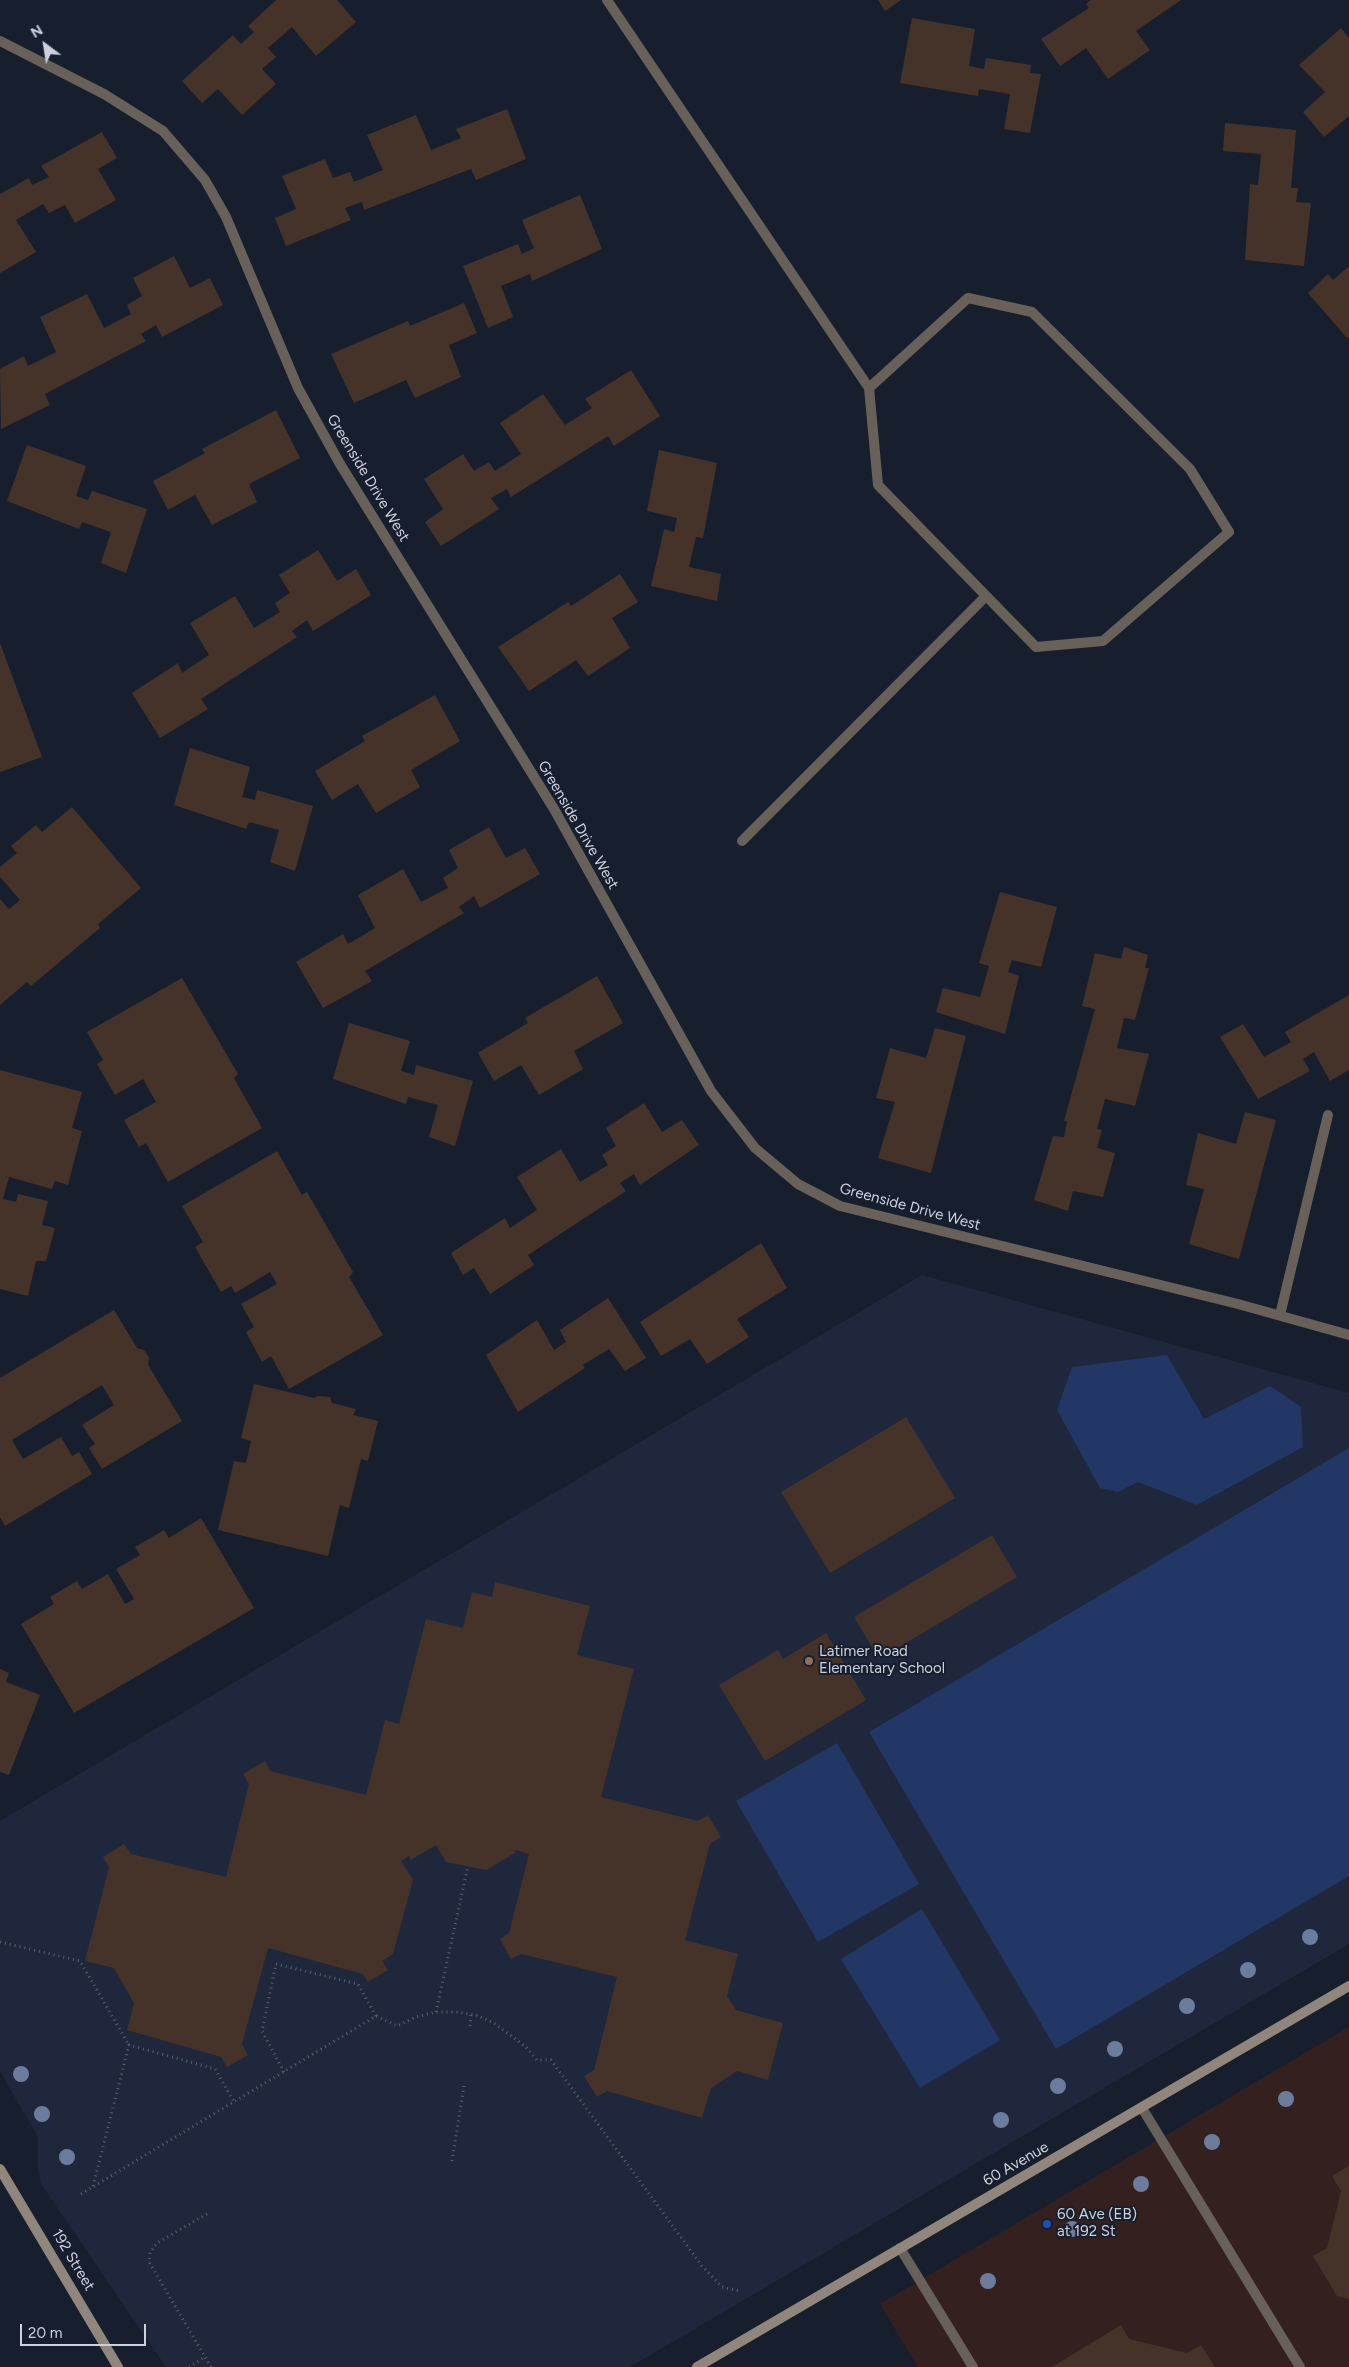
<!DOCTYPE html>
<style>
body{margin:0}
#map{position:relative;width:1349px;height:2367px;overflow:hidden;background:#171f2e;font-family:Figtree,sans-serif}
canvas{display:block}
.north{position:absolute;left:20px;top:20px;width:50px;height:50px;-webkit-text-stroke:4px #171f2e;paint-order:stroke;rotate:329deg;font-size:14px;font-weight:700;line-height:20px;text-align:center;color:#ccd1dc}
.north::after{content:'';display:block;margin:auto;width:18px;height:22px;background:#ccd1dc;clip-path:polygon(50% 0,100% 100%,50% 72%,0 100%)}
.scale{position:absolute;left:20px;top:2324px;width:126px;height:22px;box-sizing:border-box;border:2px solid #ccd1dc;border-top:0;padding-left:6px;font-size:15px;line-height:18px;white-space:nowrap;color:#ccd1dc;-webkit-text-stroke:4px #171f2e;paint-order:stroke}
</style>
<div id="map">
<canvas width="1349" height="2367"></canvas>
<div class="north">N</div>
<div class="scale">20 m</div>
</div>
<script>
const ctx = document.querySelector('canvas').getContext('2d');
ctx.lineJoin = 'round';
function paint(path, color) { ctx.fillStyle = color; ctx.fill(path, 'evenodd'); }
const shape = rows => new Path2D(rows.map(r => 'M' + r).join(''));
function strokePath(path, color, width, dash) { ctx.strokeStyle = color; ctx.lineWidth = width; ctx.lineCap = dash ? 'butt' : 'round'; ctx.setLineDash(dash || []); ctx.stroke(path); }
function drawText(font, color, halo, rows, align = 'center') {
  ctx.font = font + ' Figtree,sans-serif'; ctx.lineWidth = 4; ctx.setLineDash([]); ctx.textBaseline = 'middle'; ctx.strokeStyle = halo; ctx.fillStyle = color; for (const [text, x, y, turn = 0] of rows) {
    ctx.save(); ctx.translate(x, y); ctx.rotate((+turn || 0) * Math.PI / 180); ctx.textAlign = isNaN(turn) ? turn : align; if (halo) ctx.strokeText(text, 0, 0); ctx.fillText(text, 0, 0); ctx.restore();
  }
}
const built = shape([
 [922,1275,1349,1393,1349,1944,630,2367,166,2367,41,2184,38,2168,38,2137,0,2071,0,1821]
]);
const industrial = shape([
 [1349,2027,1349,2367,918,2367,880,2304]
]);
const green = shape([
 [1167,1355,1204,1419,1270,1386,1301,1407,1303,1447,1197,1505,1138,1482,1118,1492,1100,1488,1057,1410,1072,1367],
 [1349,1448,1349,1876,1056,2049,869,1732],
 [837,1743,919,1884,818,1942,736,1801],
 [922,1909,1000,2040,920,2088,841,1959]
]);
const building = shape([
 [276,0,337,0,356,22,316,56,292,27,268,48,276,57,262,69,276,84,242,115,218,89,202,103,182,81,233,35,241,44,254,32,248,26],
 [878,0,901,0,885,11],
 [1091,0,1181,0,1136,31,1150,50,1108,79,1086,48,1060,66,1041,39,1089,8,1086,4],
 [912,18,975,29,969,66,984,69,986,58,1031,65,1030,73,1041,74,1030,133,1004,129,1010,94,979,89,978,96,900,83],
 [1341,28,1349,38,1349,116,1324,137,1303,112,1325,92,1299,65],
 [507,109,526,159,476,180,471,169,364,210,362,202,345,208,351,220,286,246,275,218,296,209,282,176,325,159,333,178,350,172,354,182,383,170,367,135,416,115,431,150,461,138,456,129],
 [1225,123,1296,130,1291,188,1298,188,1296,202,1311,203,1304,266,1245,260,1250,184,1258,185,1261,154,1223,151],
 [102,132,117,158,98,169,116,200,75,223,65,205,49,213,43,204,16,220,36,252,0,273,0,194,29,178,32,185,49,177,41,166],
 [580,195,602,249,532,281,530,274,501,286,513,317,488,328,463,266,518,244,522,254,534,248,522,220],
 [174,256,190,288,210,278,223,305,162,337,156,325,141,334,146,341,45,394,50,405,1,429,0,369,24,356,28,366,56,352,40,317,87,294,104,328,131,314,127,305,142,296,133,278],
 [1349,266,1349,337,1347,338,1308,293,1328,274,1333,280],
 [464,303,477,333,449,345,461,377,415,398,406,380,354,403,331,354,408,321,410,326],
 [631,370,660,416,614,446,608,436,511,497,507,489,491,498,499,509,441,546,425,522,443,509,424,479,463,454,474,471,489,462,495,471,521,454,500,423,543,394,565,425,592,408,585,399],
 [276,410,300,458,249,484,257,502,212,525,195,495,168,510,153,481,205,453,202,449],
 [27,445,86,466,76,496,88,500,92,491,147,509,126,573,101,563,111,532,82,522,79,529,7,501],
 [659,450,717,463,703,538,696,537,689,567,721,574,717,601,651,586,664,529,674,532,677,518,647,511],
 [318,550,337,581,356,569,371,595,313,631,307,620,292,631,297,637,201,699,208,709,160,738,132,693,178,663,182,673,209,655,190,623,235,596,254,628,280,612,275,603,290,593,279,575],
 [620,574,638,602,612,618,630,648,588,676,576,660,529,691,498,647,568,602,571,606],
 [0,643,42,757,0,772],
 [435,695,460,741,411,770,420,787,376,813,358,784,332,800,315,771,365,741,362,736],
 [190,748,250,767,242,797,255,800,257,790,313,806,295,871,270,862,279,830,249,822,246,829,174,805],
 [72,807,141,888,98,924,100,928,31,986,27,982,0,1005,0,899,9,909,20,900,0,877,0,867,17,853,11,846,36,825,42,832],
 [489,827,506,858,525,848,540,874,480,908,474,896,459,907,464,913,365,971,372,981,323,1008,296,962,343,934,348,944,375,928,358,895,403,869,421,902,448,888,443,878,458,868,449,850],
 [1000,892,1057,907,1041,967,1012,960,1008,972,1019,976,1005,1034,936,1012,943,988,980,997,989,966,979,963],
 [1124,947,1148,955,1145,968,1149,968,1135,1020,1124,1018,1117,1048,1149,1054,1135,1106,1105,1099,1097,1129,1102,1130,1097,1148,1115,1153,1103,1197,1073,1191,1068,1211,1034,1200,1053,1136,1064,1137,1067,1122,1064,1121,1095,1009,1082,1006,1095,953,1121,959],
 [597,976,623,1023,574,1051,583,1069,539,1095,521,1065,494,1081,478,1053,528,1023,525,1018],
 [182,978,238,1074,234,1078,262,1128,168,1182,146,1143,139,1147,124,1120,156,1102,143,1079,115,1095,97,1064,103,1060,87,1032],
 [1349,995,1349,1070,1330,1081,1314,1052,1303,1059,1310,1071,1258,1099,1220,1037,1243,1024,1264,1057,1291,1042,1285,1032],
 [349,1023,410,1041,401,1071,414,1075,416,1065,473,1081,455,1146,429,1137,438,1105,408,1097,406,1104,333,1079],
 [935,1028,966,1036,931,1173,878,1158,895,1102,876,1098,890,1048,926,1058],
 [0,1070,82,1092,72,1128,82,1131,68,1185,55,1181,52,1189,9,1177,3,1199,16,1202,18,1194,48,1201,42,1225,55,1228,46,1261,36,1261,28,1296,0,1289],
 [644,1103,662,1132,682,1120,699,1145,640,1185,634,1174,620,1183,626,1191,528,1255,534,1265,490,1294,474,1268,463,1275,451,1253,505,1218,510,1228,537,1210,517,1177,561,1149,580,1182,608,1165,602,1155,616,1146,606,1128],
 [1245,1112,1276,1120,1239,1259,1189,1244,1204,1189,1186,1185,1198,1133,1236,1144],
 [277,1151,302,1195,307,1192,353,1272,349,1277,383,1335,289,1389,271,1356,262,1362,246,1332,254,1327,241,1304,277,1284,270,1272,235,1293,231,1286,221,1292,195,1247,203,1242,182,1206],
 [761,1243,787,1288,737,1319,749,1337,707,1364,690,1339,661,1356,640,1322],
 [608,1298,646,1358,625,1371,609,1349,583,1365,585,1368,518,1412,486,1355,537,1320,554,1350,566,1342,560,1330],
 [114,1310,137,1348,144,1350,149,1358,148,1365,182,1421,102,1469,89,1448,95,1444,82,1425,114,1405,102,1385,12,1440,23,1459,61,1437,72,1456,79,1452,92,1474,5,1526,0,1517,0,1378],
 [254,1384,314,1398,318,1396,330,1397,332,1403,356,1409,353,1415,378,1421,368,1461,361,1459,349,1508,340,1505,328,1556,218,1530,234,1461,246,1463,251,1441,241,1438],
 [906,1417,955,1498,830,1573,781,1492],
 [201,1518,254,1608,74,1713,21,1624,54,1604,50,1597,77,1581,82,1589,108,1574,125,1604,134,1599,116,1569,140,1555,135,1547,164,1530,169,1538],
 [992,1535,1017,1577,879,1659,854,1617],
 [495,1582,590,1606,577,1655,634,1669,601,1797,698,1821,708,1815,721,1837,710,1844,685,1940,738,1954,727,1996,736,2010,783,2023,768,2080,737,2071,711,2088,702,2118,607,2091,597,2097,584,2076,594,2070,617,1977,521,1954,511,1959,500,1939,509,1933,529,1854,516,1850,515,1853,486,1870,446,1862,436,1845,411,1860,409,1856,401,1861,413,1880,393,1954,382,1961,388,1970,368,1982,363,1974,268,1948,242,2044,248,2055,227,2067,221,2057,127,2030,134,2003,114,1968,85,1961,109,1867,103,1857,124,1844,131,1854,226,1877,249,1784,243,1774,265,1761,270,1771,366,1795,385,1720,399,1724,426,1619,463,1628,472,1592,492,1597],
 [826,1633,866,1700,765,1761,719,1685,778,1650,783,1659],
 [0,1669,9,1673,6,1682,40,1695,9,1775,0,1772],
 [1349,2166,1349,2299,1337,2296,1313,2256,1327,2248,1341,2191,1332,2176],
 [1121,2325,1129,2339,1187,2353,1201,2345,1215,2367,1052,2367]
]);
const path = shape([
 [0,1942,80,1961,129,2045],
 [436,2012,468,1866],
 [470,2026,471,2015],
 [284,2072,262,2031,276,1964,358,1984,376,2016],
 [452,2161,464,2086],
 [93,2186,129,2045,215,2069,234,2102],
 [81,2194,376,2016,397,2026,416,2017,436,2012,456,2012,476,2015,494,2023,526,2047,537,2060,551,2060,702,2266,722,2287,739,2291],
 [207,2214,157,2243,150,2253,149,2262,211,2367],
 [189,2367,205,2357]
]);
const lane = shape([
 [1280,1315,1328,1115],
 [1142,2108,1300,2367],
 [900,2248,973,2367]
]);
const street = shape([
 [607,0,869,388,878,485,1036,647,1103,641,1229,532,1190,469,1032,312,968,298,869,388],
 [0,41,104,94,163,131,205,180,226,217,298,388,340,464,554,809,711,1091,755,1148,798,1184,840,1206,1238,1304,1349,1335],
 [742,841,985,597]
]);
const secondary = shape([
 [0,2169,118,2367],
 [697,2367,1349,1986]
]);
const trees = [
 [1310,1937],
 [1248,1970],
 [1187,2006],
 [1115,2049],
 [21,2074],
 [1058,2086],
 [1286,2099],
 [42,2114],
 [1001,2120],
 [1212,2142],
 [67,2157],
 [1141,2184],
 [1072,2229],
 [988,2281]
];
const markers = [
 [809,1661,5,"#8d6e63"],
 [1047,2224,5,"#1a4fb4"]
];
const streetNames = [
 ["Greenside Drive West",368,478,59],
 ["Greenside Drive West",578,825,60],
 ["Greenside Drive West",910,1207,15],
 ["60 Avenue",1016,2164,-30],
 ["192 Street",73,2260,59]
];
const poiNames = [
 ["Latimer Road",819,1652],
 ["Elementary School",819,1669],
 ["60 Ave (EB)",1057,2215],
 ["at 192 St",1057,2232]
];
paint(built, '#1e273b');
paint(industrial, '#34211f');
paint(green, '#223765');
paint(building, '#453329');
strokePath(path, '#5b6270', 3, [1, 4]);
strokePath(lane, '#67615a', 10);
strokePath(street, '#67615a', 10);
strokePath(secondary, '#91867b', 10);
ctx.fillStyle = '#6c7c9c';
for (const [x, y] of trees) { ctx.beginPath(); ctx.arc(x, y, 8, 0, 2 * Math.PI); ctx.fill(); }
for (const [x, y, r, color] of markers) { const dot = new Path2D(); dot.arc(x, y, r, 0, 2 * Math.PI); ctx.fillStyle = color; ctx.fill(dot); strokePath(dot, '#171f2e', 2); }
drawText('15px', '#ccd1dc', '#171f2e', streetNames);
drawText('15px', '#ccd1dc', '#171f2e', poiNames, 'left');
</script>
